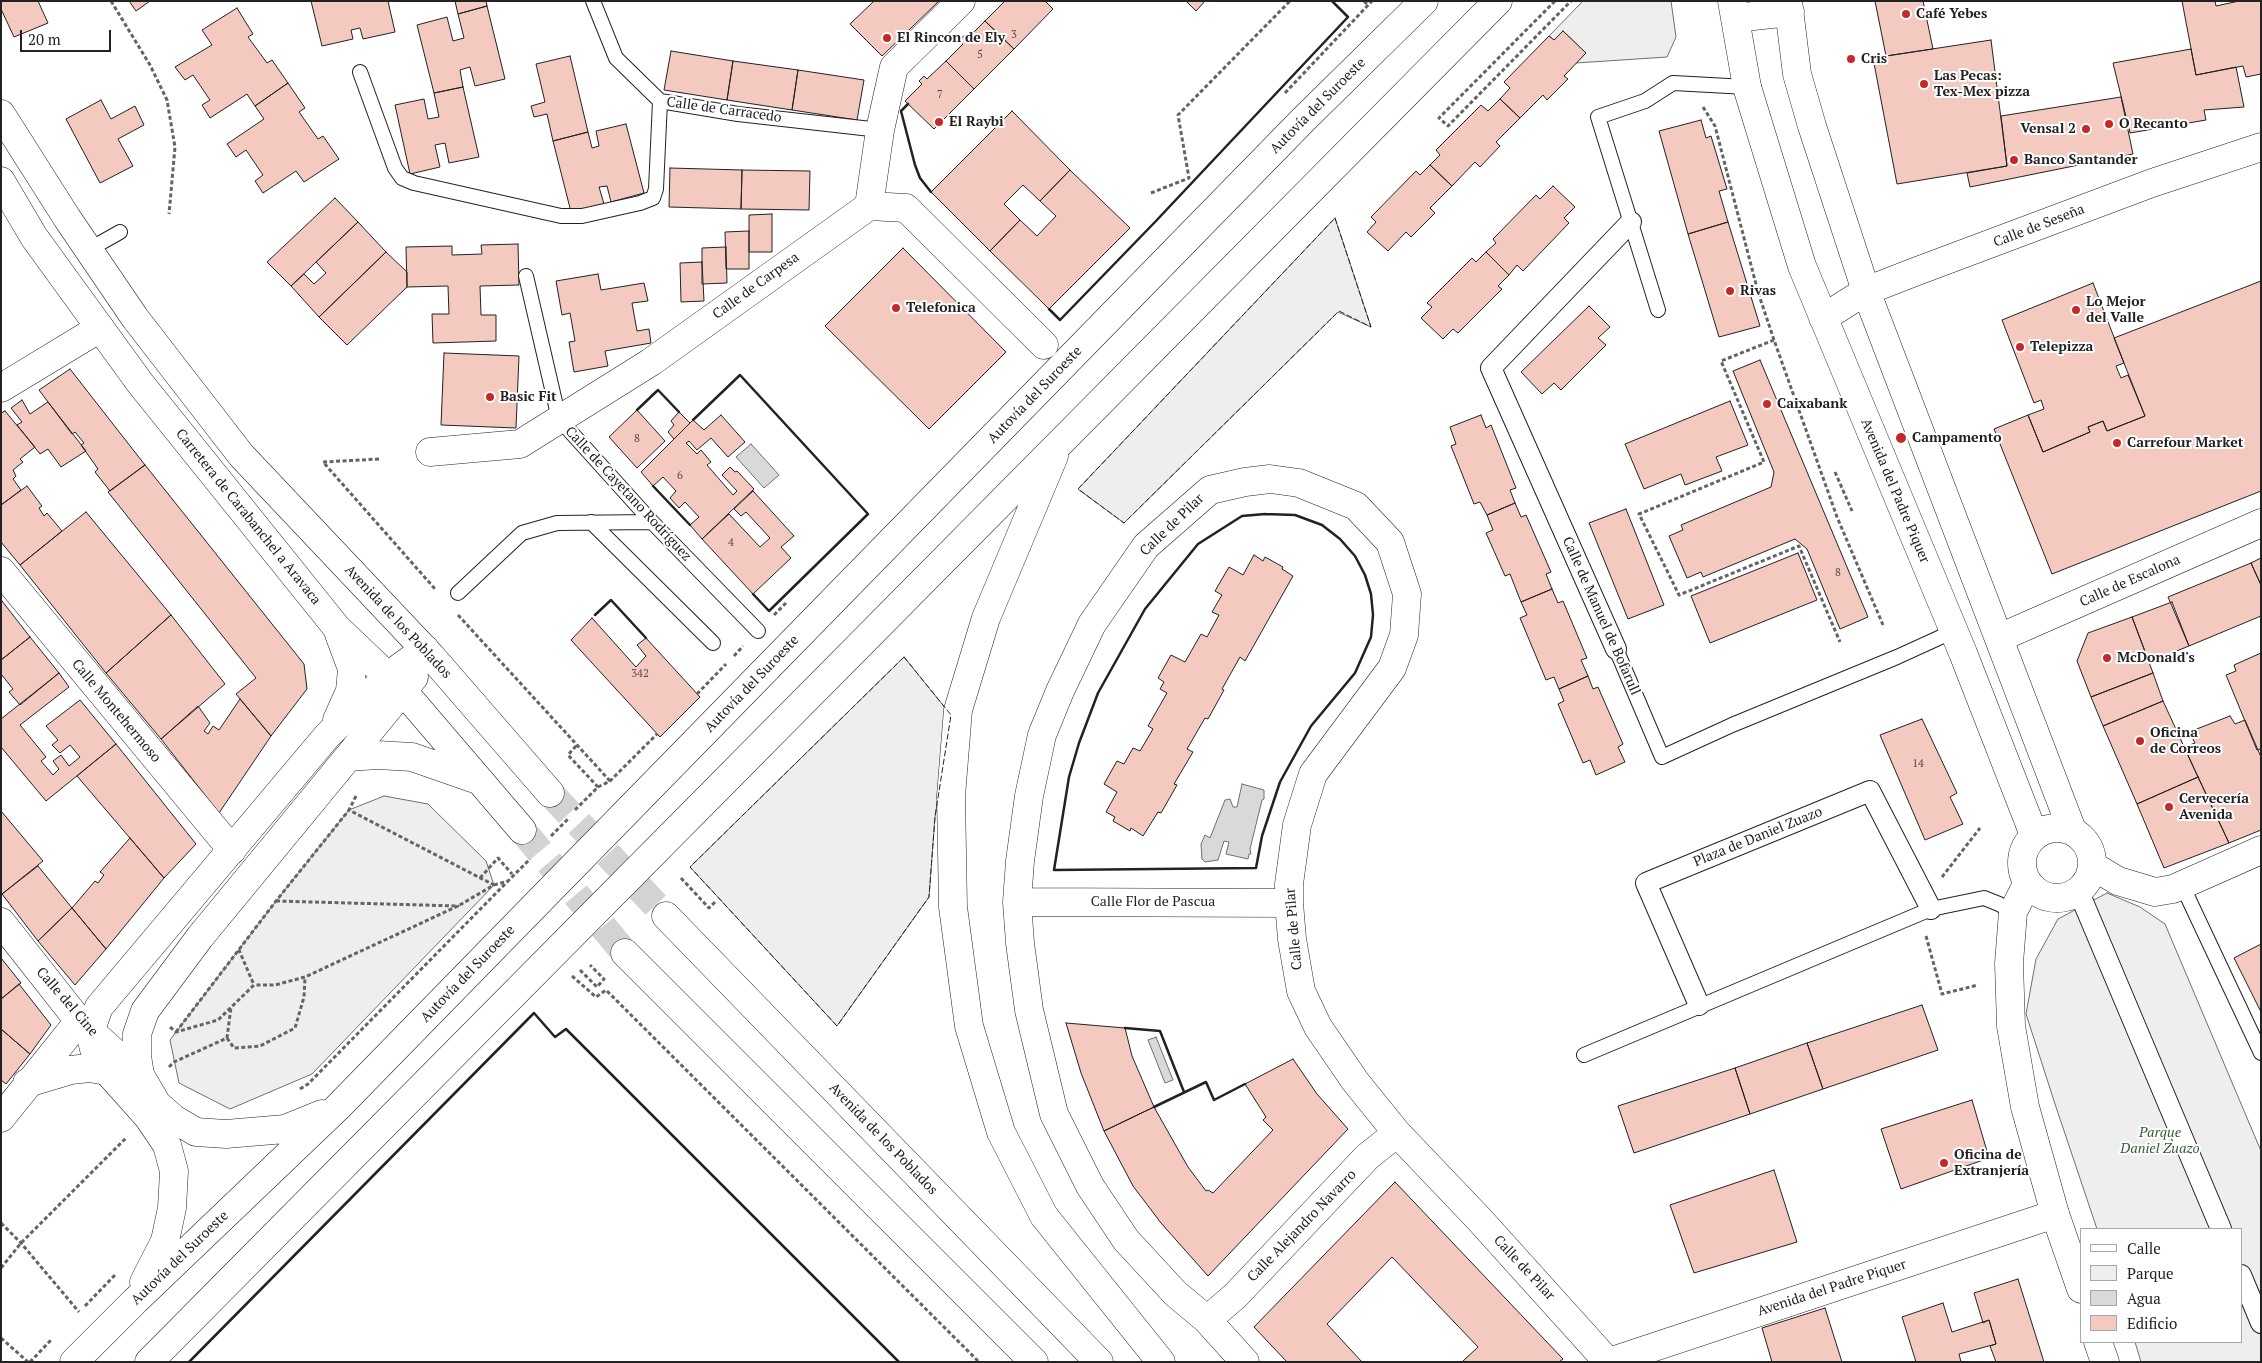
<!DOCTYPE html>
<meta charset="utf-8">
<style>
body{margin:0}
#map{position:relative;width:2262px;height:1363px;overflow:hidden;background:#fff;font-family:"PT Serif",serif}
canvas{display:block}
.frame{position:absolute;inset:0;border:2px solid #222;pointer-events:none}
.legend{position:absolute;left:2080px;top:1228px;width:162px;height:115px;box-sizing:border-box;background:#fff;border:1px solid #a7a7a7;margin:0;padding:6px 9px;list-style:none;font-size:15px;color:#222}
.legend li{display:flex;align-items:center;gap:10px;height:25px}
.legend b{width:25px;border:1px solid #a7a7a7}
.scale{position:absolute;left:20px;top:30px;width:91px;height:22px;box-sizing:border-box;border:2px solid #222;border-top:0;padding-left:6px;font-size:15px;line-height:18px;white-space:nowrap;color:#222;-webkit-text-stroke:4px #fff;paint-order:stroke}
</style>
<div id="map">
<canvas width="2262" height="1363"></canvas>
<div class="frame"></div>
<ul class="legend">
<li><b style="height:6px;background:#fff"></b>Calle</li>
<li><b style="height:14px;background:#eee"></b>Parque</li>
<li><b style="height:14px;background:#d9d9d9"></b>Agua</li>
<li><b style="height:14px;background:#f3c9c0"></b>Edificio</li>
</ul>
<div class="scale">20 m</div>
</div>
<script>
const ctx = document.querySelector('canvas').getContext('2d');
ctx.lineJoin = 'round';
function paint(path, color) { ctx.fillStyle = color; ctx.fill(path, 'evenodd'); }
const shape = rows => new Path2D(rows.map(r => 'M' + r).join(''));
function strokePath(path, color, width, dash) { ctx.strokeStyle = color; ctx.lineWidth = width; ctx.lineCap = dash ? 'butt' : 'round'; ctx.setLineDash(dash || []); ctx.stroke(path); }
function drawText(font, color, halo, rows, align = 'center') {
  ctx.font = font + ' "PT Serif",serif'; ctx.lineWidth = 4; ctx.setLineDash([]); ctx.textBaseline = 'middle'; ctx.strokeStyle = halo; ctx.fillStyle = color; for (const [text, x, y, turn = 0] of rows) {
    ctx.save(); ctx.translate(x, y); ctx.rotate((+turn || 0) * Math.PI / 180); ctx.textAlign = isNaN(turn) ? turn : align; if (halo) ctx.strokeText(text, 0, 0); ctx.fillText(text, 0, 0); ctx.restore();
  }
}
const green = shape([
 [1583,1,1671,1,1676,37,1667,57,1576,63,1586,53,1563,31,1554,40,1549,36,1583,1],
 [1335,218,1371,327,1338,312,1124,523,1078,489,1335,218],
 [904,657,951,715,935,817,929,897,837,1026,690,867,904,657],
 [384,796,428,804,486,861,494,885,312,1074,230,1109,179,1083,170,1040,276,901,349,810,384,796],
 [2107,893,2140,907,2165,924,2261,1151,2261,1362,2141,1362,2135,1342,2241,1342,2241,1229,2097,1229,2055,1104,2026,1014,2036,959,2058,919,2107,893]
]);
const water = shape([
 [751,444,779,475,764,488,736,457,751,444],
 [1242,784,1264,790,1264,799,1262,800,1250,849,1251,854,1249,854,1248,859,1226,854,1229,842,1224,841,1218,860,1205,862,1202,859,1201,844,1205,835,1210,838,1225,800,1230,799,1233,807,1237,807,1242,784],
 [1156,1037,1173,1080,1165,1083,1148,1040,1156,1037]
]);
const building = shape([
 [1,1,38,1,48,23,14,37,1,9,1,1],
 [129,1,150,1,136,11,129,1],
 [311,1,388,1,395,32,363,39,360,28,351,30,353,39,322,46,311,1],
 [455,1,486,1,487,6,458,14,455,1],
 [939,1,882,56,850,24,874,1,939,1],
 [1005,1,1045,1,1053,9,1014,49,985,21,1005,1],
 [1186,1,1205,1,1196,11,1186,1],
 [1875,1,1923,1,1933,49,1886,56,1875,1],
 [2182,1,2215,1,2216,6,2239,1,2261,1,2261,74,2246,77,2243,66,2196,75,2182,1],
 [487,6,505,79,475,86,470,67,460,70,463,87,434,93,417,25,447,17,453,41,464,38,458,14,487,6],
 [237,8,253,34,248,37,267,63,272,60,288,83,255,106,247,94,210,118,202,105,210,100,193,75,185,80,175,67,212,45,202,30,237,8],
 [985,21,1014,49,974,89,946,61,963,44,959,40,965,35,968,38,985,21],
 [1563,31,1586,53,1564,76,1568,79,1547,100,1543,95,1520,118,1500,99,1510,88,1504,82,1549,36,1554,40,1563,31],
 [1991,40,2007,166,1897,184,1873,58,1991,40],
 [2191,49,2196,75,2236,67,2244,107,2204,110,2206,120,2130,133,2113,63,2191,49],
 [671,51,733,61,727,100,664,90,671,51],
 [570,56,588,132,553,141,547,114,534,117,531,106,545,102,536,64,570,56],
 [733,61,798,70,792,110,727,100,733,61],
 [946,61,974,89,934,129,905,101,922,84,919,81,924,76,927,79,946,61],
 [798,70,864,80,857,120,792,110,798,70],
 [288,83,305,108,299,112,318,139,323,136,339,159,304,182,296,171,263,193,255,181,263,175,246,150,236,157,227,144,264,119,255,106,288,83],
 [463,87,479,157,449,163,445,143,435,145,440,167,410,174,395,105,424,99,428,119,439,117,434,93,463,87],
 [2121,97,2133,154,1970,187,1967,173,2007,166,2001,116,2121,97],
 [1500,99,1520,118,1496,142,1500,146,1480,167,1475,162,1452,186,1430,165,1440,155,1436,150,1481,105,1488,111,1500,99],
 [101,100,111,119,135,106,144,125,118,139,133,166,100,183,66,119,101,100],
 [1012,111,1070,170,1040,201,1023,185,1004,204,1020,220,990,251,931,192,1012,111],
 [1701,120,1706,138,1711,136,1727,189,1719,191,1728,222,1688,234,1659,131,1701,120],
 [626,124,644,193,611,202,607,186,599,187,604,204,571,212,553,141,588,132,592,148,599,146,596,131,626,124],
 [1430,165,1452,186,1430,208,1435,213,1411,237,1406,232,1388,251,1367,232,1376,222,1371,217,1416,171,1420,175,1430,165],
 [670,168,742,170,741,209,669,207,670,168],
 [742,170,810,171,809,210,741,209,742,170],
 [1070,170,1130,228,1049,309,990,251,1020,220,1037,236,1056,216,1040,201,1070,170],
 [1553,186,1575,207,1564,218,1569,223,1523,271,1517,265,1509,275,1486,252,1496,243,1493,239,1536,195,1540,199,1553,186],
 [335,198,358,222,291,286,267,262,335,198],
 [772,214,772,252,749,252,749,215,772,214],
 [358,222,386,252,319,317,291,286,304,274,314,284,326,273,316,262,358,222],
 [1728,222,1760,326,1719,337,1688,234,1728,222],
 [749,231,749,269,726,269,725,232,749,231],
 [518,244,519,285,480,286,481,315,496,315,496,341,433,343,432,314,449,314,448,286,407,287,406,247,452,246,452,255,482,254,481,245,518,244],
 [726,247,727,283,702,284,702,248,726,247],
 [903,248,1006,352,929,429,825,326,903,248],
 [386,252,407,272,407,287,347,345,319,317,386,252],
 [1486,252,1509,275,1498,286,1502,289,1458,333,1453,329,1443,339,1421,318,1432,307,1427,303,1472,258,1476,262,1486,252],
 [702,262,704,301,681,302,680,263,702,262],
 [598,274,601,290,644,283,648,301,632,303,637,331,649,329,651,343,605,351,608,366,574,372,569,342,575,341,570,313,562,315,556,281,598,274],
 [2261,281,2261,491,2052,574,1994,429,2028,415,2043,452,2090,432,2088,427,2103,421,2107,431,2145,416,2114,338,2261,281],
 [2093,283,2124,363,2116,366,2121,378,2128,375,2145,416,2107,431,2103,421,2088,427,2090,432,2043,452,2028,415,2044,409,2041,400,2034,403,2002,320,2093,283],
 [1589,306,1610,327,1598,338,1606,345,1561,390,1554,383,1542,394,1521,372,1589,306],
 [444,353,519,356,516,428,441,425,444,353],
 [1760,360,1868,617,1840,629,1807,549,1795,539,1703,577,1701,572,1687,578,1669,536,1683,530,1681,525,1771,487,1774,472,1733,371,1760,360],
 [70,369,145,465,110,491,95,472,98,469,81,445,84,443,75,432,72,434,39,390,70,369],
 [22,400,30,414,48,402,86,451,61,467,48,449,40,454,17,425,22,422,11,408,22,400],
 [1730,401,1748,445,1716,457,1722,471,1685,485,1681,474,1644,489,1625,444,1730,401],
 [637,410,665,441,637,468,609,437,637,410],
 [5,411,35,447,20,459,23,462,13,470,16,476,13,479,21,490,1,505,1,413,5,411],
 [679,412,690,423,674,439,668,432,674,425,671,421,679,412],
 [721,415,745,442,728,457,711,438,697,450,689,441,686,443,697,454,701,450,711,462,707,465,733,495,737,491,722,475,730,467,735,472,737,471,754,489,702,539,690,525,699,517,685,502,679,508,670,498,676,491,663,477,653,486,641,472,693,420,704,430,721,415],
 [1481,415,1486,428,1491,425,1516,488,1510,490,1515,503,1487,515,1480,502,1474,504,1451,446,1456,444,1450,427,1481,415],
 [145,465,304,664,307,689,271,736,236,694,256,678,108,492,145,465],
 [27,486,42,506,39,508,44,516,47,513,62,531,20,565,1,542,1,505,27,486],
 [753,491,794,536,781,547,791,558,753,594,702,539,729,514,760,547,770,538,746,512,741,516,734,509,753,491],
 [1515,503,1521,517,1526,515,1551,572,1546,574,1552,589,1521,602,1510,574,1505,576,1486,533,1493,530,1487,515,1515,503],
 [1626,509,1664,605,1628,619,1589,523,1626,509],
 [86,512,171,615,106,673,20,565,86,512],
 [1798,553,1817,600,1710,643,1691,596,1798,553],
 [1254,555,1263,561,1265,557,1283,567,1282,569,1293,576,1245,661,1240,657,1222,689,1224,690,1208,719,1205,718,1187,749,1193,752,1174,784,1177,785,1161,813,1158,812,1143,836,1131,828,1130,831,1113,821,1115,817,1106,812,1117,792,1104,784,1117,761,1124,764,1133,748,1140,751,1153,729,1148,726,1167,693,1160,689,1164,682,1158,678,1171,655,1185,662,1201,634,1207,637,1219,615,1212,612,1222,595,1215,591,1229,567,1243,575,1254,555],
 [2261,558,2261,585,2251,563,2261,558],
 [2251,563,2261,585,2261,616,2189,646,2168,597,2251,563],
 [1552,589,1558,603,1563,601,1587,658,1581,660,1588,676,1559,689,1554,677,1546,680,1520,618,1527,615,1521,602,1552,589],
 [2,601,30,637,1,660,1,601,2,601],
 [2172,602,2189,646,2149,662,2132,617,2172,602],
 [171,615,225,684,161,739,106,673,171,615],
 [2132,617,2153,673,2091,697,2077,661,2088,633,2132,617],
 [592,618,636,667,646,656,637,645,646,638,700,697,660,737,571,640,592,618],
 [30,637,59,673,20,705,9,692,13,689,1,674,1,660,30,637],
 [2261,653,2261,749,2257,750,2226,675,2236,671,2234,665,2261,653],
 [59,673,69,687,20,725,46,757,41,761,53,775,59,769,53,761,61,755,69,766,80,757,70,745,60,753,52,745,58,740,46,726,80,700,116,744,46,801,1,747,1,719,59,673],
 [2153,673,2163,701,2103,726,2091,697,2153,673],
 [1588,676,1593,689,1598,687,1623,744,1618,747,1625,762,1596,775,1590,760,1583,763,1558,704,1564,701,1559,689,1588,676],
 [240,699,271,736,219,813,161,739,198,706,210,723,204,731,208,734,213,726,219,730,240,699],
 [2163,701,2198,777,2137,804,2103,726,2163,701],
 [2230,716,2235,724,2245,720,2261,757,2261,830,2229,843,2184,747,2195,743,2189,732,2230,716],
 [1922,719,1957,793,1950,797,1963,824,1925,840,1880,735,1922,719],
 [116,744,196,844,164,878,77,776,116,744],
 [2198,777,2229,843,2164,868,2137,804,2198,777],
 [1,811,43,861,2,894,1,894,1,811],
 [130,838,164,878,106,949,72,908,95,881,98,883,104,875,100,872,130,838],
 [38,866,72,908,38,941,2,894,38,866],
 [72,908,106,949,75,985,38,941,72,908],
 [2261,944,2261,1012,2234,958,2261,944],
 [1,958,21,983,1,999,1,958],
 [19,984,51,1025,30,1054,1,1029,1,999,19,984],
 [1922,1005,1938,1050,1823,1089,1807,1043,1922,1005],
 [1066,1023,1125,1028,1132,1056,1154,1107,1104,1131,1081,1073,1066,1023],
 [1,1029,30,1054,6,1084,1,1080,1,1029],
 [1807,1043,1823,1089,1750,1114,1735,1068,1807,1043],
 [1293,1059,1317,1094,1348,1129,1208,1276,1161,1223,1133,1186,1104,1131,1154,1107,1188,1167,1206,1191,1208,1190,1213,1193,1273,1130,1263,1120,1266,1117,1245,1084,1293,1059],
 [1735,1068,1750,1114,1634,1153,1618,1106,1735,1068],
 [1972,1100,1989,1158,1901,1189,1881,1129,1972,1100],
 [1774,1170,1797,1242,1694,1273,1670,1205,1774,1170],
 [1395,1182,1563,1359,1559,1362,1462,1362,1478,1347,1392,1257,1327,1324,1362,1362,1287,1362,1254,1327,1395,1182],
 [2018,1279,2044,1362,1996,1362,1990,1346,1996,1344,1989,1320,1983,1323,1974,1293,2018,1279],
 [1943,1303,1952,1332,1989,1320,1996,1344,1959,1354,1961,1362,1916,1362,1902,1317,1943,1303],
 [1825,1308,1842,1362,1772,1362,1762,1328,1825,1308]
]);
const primaryTunnel = shape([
 [550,793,666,916],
 [522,830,625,953]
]);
const path = shape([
 [111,1,150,65,167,100,175,147,169,214],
 [1364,1,1368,5],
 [1555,1,1439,118,1448,126,1571,1],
 [1285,93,1372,1],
 [1703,107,1715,126,1758,292,1774,340,1837,517,1883,625],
 [1151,193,1189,178,1178,115,1290,1],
 [1774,340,1721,361,1764,462,1639,514,1679,595,1799,546,1840,642],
 [379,459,323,462,436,590],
 [1835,472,1852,511],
 [458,615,610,781],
 [774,615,786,603],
 [734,656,743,646],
 [697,694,726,664],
 [576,746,568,755,598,787],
 [356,796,349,810,494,885,458,906],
 [575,810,598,787,610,781,657,734],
 [551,836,568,819],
 [1942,877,1980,828],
 [480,878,498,858,512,874],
 [681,878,709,908,716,901],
 [494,885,508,881,530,859],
 [276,901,458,906,305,977],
 [1926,936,1942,994,1978,985],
 [580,970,597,987,604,979,590,965],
 [572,976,596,997,606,990,979,1362],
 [170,1027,176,1032,218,1020,254,985,239,950],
 [176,1032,276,901,349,810],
 [227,1038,234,1048,260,1046,295,1028,304,997,305,977,275,985,254,985],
 [169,1067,174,1062,227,1038,231,1007],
 [300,1089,308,1084,508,881],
 [1,1223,21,1243,79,1312],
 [1,1268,21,1243,127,1137],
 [85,1306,115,1275],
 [1,1338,28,1362],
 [30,1362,52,1339]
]);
const service = shape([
 [593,1,616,58,660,101,738,114,880,130],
 [360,72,395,168,402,178,414,183,561,216,582,216,640,203,653,198,656,189,660,101],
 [88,250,120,232],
 [526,276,559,419,652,522,758,631],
 [1658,310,1598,117,1645,101,1673,83,1747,87],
 [591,522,713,643],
 [458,593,522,533,557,523,652,522],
 [1616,649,1662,757,1732,725,1897,657,1954,631],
 [2182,885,2261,1053],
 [1584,1055,1931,909,1984,898,1999,904,2013,912]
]);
const pedestrian = shape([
 [1616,649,1491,368,1631,222],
 [2078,890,2221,1229],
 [1699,1005,1646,883,1870,791,1931,909],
 [2241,1275,2261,1323]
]);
const minor = shape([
 [869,206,906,208,1044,345],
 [1,388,100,328],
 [430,452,520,444,651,362,869,206,880,130,894,67,961,1],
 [1,571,232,850],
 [1999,638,2261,523],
 [2093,866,2118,881,2155,892,2173,889,2261,850],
 [1017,902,1289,903],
 [1,922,79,1021,140,1075],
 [27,1083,71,1070,89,1068,107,1071],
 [1,1118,79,1021],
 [1207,1320,1235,1296,1367,1157,1397,1133],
 [1245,1362,1207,1320,1175,1293,1126,1240,1090,1186,1054,1114,1029,1010,1020,943,1017,902,1020,861,1029,796,1042,735,1060,691,1092,624,1146,546,1210,490,1245,482,1270,479,1299,483,1356,506,1390,542,1407,594,1404,635,1392,668,1313,774,1297,825,1289,884,1289,903,1292,939,1301,991,1318,1027,1355,1081,1397,1133,1479,1219,1608,1362],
 [1609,1362,2055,1214]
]);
const tertiary = shape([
 [1747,87,1802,266,1963,653,2034,835],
 [1866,291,2072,830],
 [1823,318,1866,291,1912,273,2152,183,2261,147],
 '2022 863a35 35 0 1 1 70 0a35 35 0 1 1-70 0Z',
 [2027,884,2013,912,2009,963,2011,1026,2025,1107,2055,1214,2081,1289],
 [2098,1342,2105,1362]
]);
const primary = shape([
 [1,114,67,218,135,318,241,455,431,656,550,793],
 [1,181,34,237,140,383,337,628,403,691,522,830],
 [337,720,350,691,352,669,339,634],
 [348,757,378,755,412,757,478,780],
 [666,916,1099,1362],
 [625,953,1034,1362],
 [107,1071,94,1049,90,1032,99,1007,327,736,388,676,425,649],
 [140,1075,137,1056,137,1034,145,1011,200,937,414,677]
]);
const motorway = shape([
 [1732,1,1747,87],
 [1788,1,1797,74,1812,126,1866,291],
 [1735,18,1790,12],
 [1054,456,986,618,958,710,951,796,953,907,969,1026,1001,1132,1044,1216,1161,1362],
 [107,1071,148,1117,167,1145,174,1171,172,1208,165,1241,144,1282],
 [140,1075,157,1104,174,1119,196,1132,226,1134,285,1129,322,1114],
 [74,1362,135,1301,337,1108,1303,120,1424,1],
 [149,1362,1498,1]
]);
const fence = shape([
 [1335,218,1371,327,1339,311,1124,523,1078,489,1335,218],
 [904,657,951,715,935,817,929,897,837,1026,690,867,904,657]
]);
const wall = shape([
 [908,104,901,111,915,165,920,178,931,192],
 [1049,309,1060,320,1155,222,1348,17,1332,1],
 [637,410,658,390,679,412],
 [693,420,740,375,868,514,769,611,753,594],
 [653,486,690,525],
 [1265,514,1295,515,1322,525,1340,539,1355,556,1365,575,1371,594,1373,615,1371,637,1355,673,1311,726,1280,782,1262,836,1256,868,1054,870,1069,777,1079,743,1098,693,1145,609,1198,544,1242,516,1265,514],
 [595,615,611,600,646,638],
 [1125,1028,1160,1031,1184,1092],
 [1154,1107,1206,1082,1214,1100,1245,1084],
 [189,1362,534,1013,555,1037,566,1029,899,1362]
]);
const markers = [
 [1906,14,5,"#c62828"],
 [887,38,5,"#c62828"],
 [1851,59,5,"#c62828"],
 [1924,84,5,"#c62828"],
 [939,122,5,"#c62828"],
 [2109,124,5,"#c62828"],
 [2086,129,5,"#c62828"],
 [2014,160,5,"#c62828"],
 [1730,291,5,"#c62828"],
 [896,308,5,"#c62828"],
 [2076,310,5,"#c62828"],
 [2020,347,5,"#c62828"],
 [490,397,5,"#c62828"],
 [1767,404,5,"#c62828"],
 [1901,438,6,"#c62828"],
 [2117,443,5,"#c62828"],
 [2107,658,5,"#c62828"],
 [2140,741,5,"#c62828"],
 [2169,807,5,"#c62828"],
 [1944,1163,5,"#c62828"]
];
const numberNames = [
 ["3",1014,35],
 ["5",980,55],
 ["7",940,95],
 ["8",637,439],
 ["6",680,476],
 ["4",731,543],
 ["8",1838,573],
 ["342",640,674],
 ["14",1918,764]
];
const poiNames = [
 ["Café Yebes",1916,14],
 ["El Rincon de Ely",897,38],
 ["Cris",1861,59],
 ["Las Pecas:",1934,76],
 ["Tex-Mex pizza",1934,92],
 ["El Raybi",949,122],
 ["O Recanto",2119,124],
 ["Vensal 2",2076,129,"right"],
 ["Banco Santander",2024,160],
 ["Rivas",1740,291],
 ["Lo Mejor",2086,302],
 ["del Valle",2086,318],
 ["Telefonica",906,308],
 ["Telepizza",2030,347],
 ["Basic Fit",500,397],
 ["Caixabank",1777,404],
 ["Campamento",1912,438],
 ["Carrefour Market",2127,443],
 ["McDonald's",2117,658],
 ["Oficina",2150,733],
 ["de Correos",2150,749],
 ["Cervecería",2179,799],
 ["Avenida",2179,815],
 ["Oficina de",1954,1155],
 ["Extranjería",1954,1171]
];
const streetNames = [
 ["Autovía del Suroeste",1318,106,-45],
 ["Calle de Carracedo",724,110,8],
 ["Calle de Seseña",2039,226,-21],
 ["Calle de Carpesa",756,286,-36],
 ["Autovía del Suroeste",1035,395,-46],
 ["Avenida del Padre Piquer",1895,491,67],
 ["Calle de Cayetano Rodríguez",628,494,47],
 ["Carretera de Carabanchel a Aravaca",248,517,51],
 ["Calle de Pilar",1172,525,-44],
 ["Calle de Escalona",2130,581,-24],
 ["Calle de Manuel de Bofarull",1601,616,66],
 ["Avenida de los Poblados",398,622,47],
 ["Autovía del Suroeste",752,684,-46],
 ["Calle Montehermoso",116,711,50],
 ["Plaza de Daniel Zuazo",1758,837,-22],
 ["Calle Flor de Pascua",1153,902],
 ["Calle de Pilar",1294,929,-95],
 ["Autovía del Suroeste",468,974,-46],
 ["Calle del Cine",67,1002,49],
 ["Avenida de los Poblados",883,1139,46],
 ["Calle Alejandro Navarro",1302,1226,-46],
 ["Autovía del Suroeste",180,1258,-44],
 ["Calle de Pilar",1524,1268,47],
 ["Avenida del Padre Piquer",1832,1288,-18]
];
const parkNames = [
 ["Parque",2160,1133],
 ["Daniel Zuazo",2160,1149]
];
paint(green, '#eee');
strokePath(green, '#6f6f6f', 1);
paint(water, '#d9d9d9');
strokePath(water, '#6f6f6f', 1);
paint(building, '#f3c9c0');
strokePath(building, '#222', 1);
strokePath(primaryTunnel, '#d3d3d3', 28, [28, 14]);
strokePath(service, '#222', 16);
strokePath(pedestrian, '#222', 22);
strokePath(minor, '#222', 29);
strokePath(tertiary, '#222', 29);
strokePath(primary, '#222', 29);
strokePath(motorway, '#222', 29);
strokePath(path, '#646464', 3, [4, 2.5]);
strokePath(service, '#fff', 14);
strokePath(pedestrian, '#fff', 20);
strokePath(minor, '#fff', 28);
strokePath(tertiary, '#fff', 28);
strokePath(primary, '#fff', 28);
strokePath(motorway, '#fff', 28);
strokePath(fence, '#222', 1, [6, 2.5]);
strokePath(wall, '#222', 2.5);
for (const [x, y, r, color] of markers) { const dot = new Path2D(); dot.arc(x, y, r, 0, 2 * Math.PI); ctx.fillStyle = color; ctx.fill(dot); strokePath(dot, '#fff', 2); }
drawText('11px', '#564c4a', null, numberNames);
drawText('bold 14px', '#222', '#fff', poiNames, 'left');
drawText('14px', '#222', '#fff', streetNames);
drawText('italic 14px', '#2f5e38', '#fff', parkNames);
</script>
